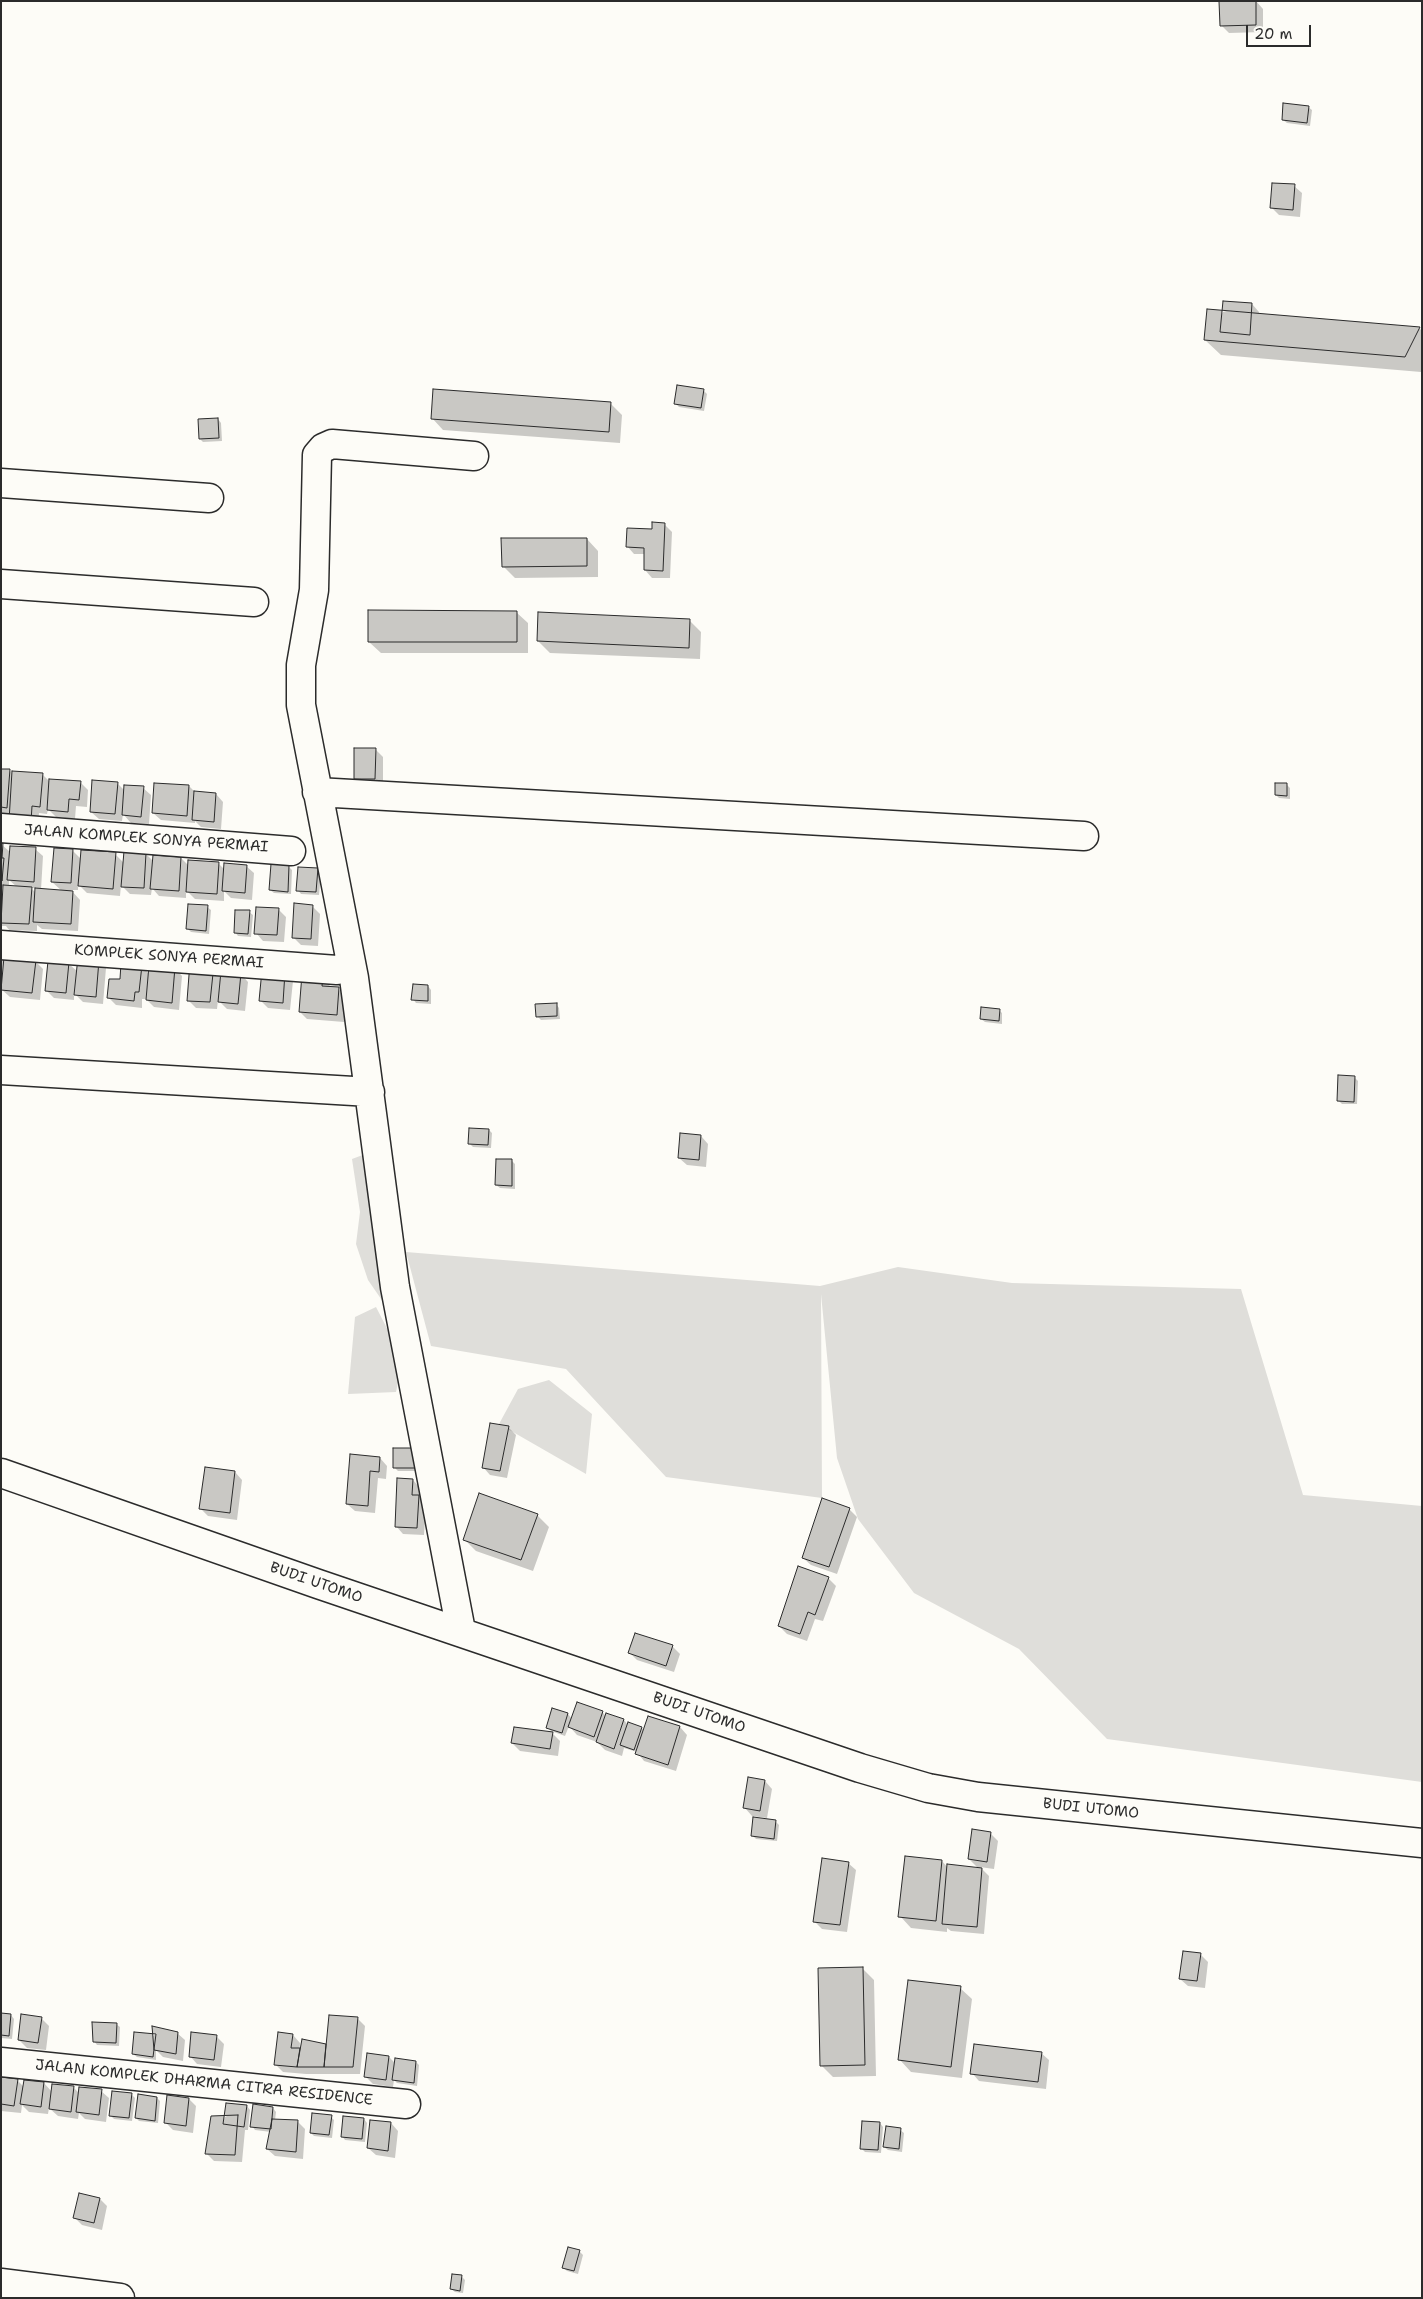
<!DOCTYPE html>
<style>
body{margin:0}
#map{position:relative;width:1423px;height:2299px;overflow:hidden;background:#fdfcf7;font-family:"Shantell Sans",sans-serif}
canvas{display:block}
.frame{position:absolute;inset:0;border:2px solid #2b2b2b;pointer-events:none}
.scale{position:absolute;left:1246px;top:25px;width:65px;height:22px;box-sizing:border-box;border:2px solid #2b2b2b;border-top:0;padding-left:6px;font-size:15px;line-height:18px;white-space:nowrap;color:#2b2b2b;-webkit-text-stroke:4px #fdfcf7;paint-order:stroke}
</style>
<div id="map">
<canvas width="1423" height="2299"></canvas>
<div class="frame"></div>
<div class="scale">20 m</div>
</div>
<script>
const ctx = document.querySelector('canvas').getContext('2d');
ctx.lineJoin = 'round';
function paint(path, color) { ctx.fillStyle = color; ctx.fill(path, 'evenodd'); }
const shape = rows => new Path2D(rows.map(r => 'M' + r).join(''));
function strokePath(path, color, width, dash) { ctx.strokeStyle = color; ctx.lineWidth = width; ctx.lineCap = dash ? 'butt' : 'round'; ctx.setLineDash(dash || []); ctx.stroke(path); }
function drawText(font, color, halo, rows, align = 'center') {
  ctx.font = font + ' "Shantell Sans",sans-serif'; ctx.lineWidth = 4; ctx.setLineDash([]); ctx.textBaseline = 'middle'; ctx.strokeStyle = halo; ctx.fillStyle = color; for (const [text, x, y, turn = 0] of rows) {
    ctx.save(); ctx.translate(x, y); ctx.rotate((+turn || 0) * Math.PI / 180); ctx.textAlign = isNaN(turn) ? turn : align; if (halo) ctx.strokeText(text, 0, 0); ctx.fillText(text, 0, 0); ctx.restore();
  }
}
const green = shape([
 [368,1153,390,1312,368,1280,356,1244,360,1212,352,1159],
 [406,1252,820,1286,898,1267,1012,1283,1241,1289,1303,1495,1422,1506,1422,1782,1107,1739,1019,1649,914,1593,858,1519,837,1458,821,1294,822,1498,666,1477,566,1369,431,1346],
 [376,1307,393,1340,401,1369,396,1392,348,1394,355,1317],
 [549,1380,592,1414,586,1474,499,1424,518,1389]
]);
const shadow = shape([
 [1256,1,1263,9,1263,32,1229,33,1221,25],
 [1308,107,1312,110,1310,126,1287,123,1283,120],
 [1294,186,1302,193,1300,217,1279,215,1271,207],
 [1252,304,1259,312,1259,315,1420,329,1422,331,1422,371,1421,372,1221,355,1205,340,1223,312],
 [703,390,707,394,704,411,679,407,676,404],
 [610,403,622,415,620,443,443,430,432,418],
 [218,419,221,423,222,441,203,442,200,439],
 [664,524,672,532,670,578,652,578,645,570,645,554,634,554,627,546],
 [587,539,598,551,598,577,515,578,503,566],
 [516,612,528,623,528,653,381,653,369,642],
 [689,620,701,632,700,659,550,653,538,641],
 [375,749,383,757,383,787,363,786,355,779],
 [1,770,10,771,13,774,42,774,50,782,80,782,88,790,87,807,76,806,75,819,56,817,48,809,47,814,39,813,38,829,10,815,1,814],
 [117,783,125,791,143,788,151,795,149,824,131,823,123,814,122,821,99,819,91,812],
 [1287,785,1290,788,1290,799,1279,798,1276,795],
 [189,786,196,793,216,794,223,802,221,829,201,827,195,821,195,823,161,820,153,813],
 [1,844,10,852,35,849,43,856,41,890,62,891,52,882,73,851,82,860,115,854,124,863,146,854,154,862,181,858,189,866,218,863,225,870,246,866,254,873,252,900,231,898,224,891,224,901,195,899,186,890,186,898,159,896,152,888,151,895,130,894,121,885,120,896,87,893,78,884,78,890,71,890,80,900,78,931,42,929,37,925,37,931,9,930,6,926,1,926,1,896,3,898,4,888,1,887],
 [9,880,17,887,9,887],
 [31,888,37,888,36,893],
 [289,867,292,870,291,894,274,893,270,890],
 [317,869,321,873,319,895,301,894,298,890],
 [312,906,320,914,318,946,301,945,293,937],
 [207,907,211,910,209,934,191,932,188,929],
 [279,910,286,917,284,942,263,941,256,933],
 [249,912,253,915,251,937,238,936,235,932],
 [1,957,5,960,35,961,43,969,40,1000,10,997,1,989],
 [99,961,106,968,103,1004,83,1002,74,993,74,1000,54,998,47,991,69,964,78,972],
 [213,965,241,974,248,982,245,1011,227,1009,218,1000,217,1009,196,1008,188,1000],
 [142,966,149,974,175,968,182,976,179,1010,154,1007,146,999,142,999,142,1008,116,1005,109,998,121,981],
 [285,973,293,981,290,1010,268,1008,260,1000],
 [322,977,330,984,329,988,338,989,346,996,344,1022,307,1019,300,1012],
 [428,986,431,990,431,1004,416,1003,413,999],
 [556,1004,559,1008,560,1019,541,1020,537,1016],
 [999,1010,1002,1013,1002,1024,985,1022,981,1019],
 [1354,1077,1358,1081,1357,1104,1342,1104,1339,1101],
 [489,1130,492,1133,491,1148,473,1147,470,1144],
 [701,1136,708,1144,706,1167,687,1165,679,1158],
 [512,1161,515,1164,515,1189,500,1188,496,1185],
 [508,1427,516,1435,507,1478,490,1475,483,1467],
 [414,1449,418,1471,398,1471,395,1468],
 [351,1456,380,1458,387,1466,386,1479,378,1478,375,1513,355,1511,347,1504],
 [206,1469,235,1472,242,1480,237,1520,208,1516,201,1509],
 [413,1480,420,1488,420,1498,426,1504,424,1535,403,1534,396,1526],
 [849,1509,857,1517,837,1574,811,1565,803,1558],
 [537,1515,549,1527,533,1571,476,1551,464,1539],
 [828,1578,836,1586,823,1621,815,1619,807,1641,787,1634,779,1626],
 [672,1646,680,1654,674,1672,637,1660,630,1653],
 [553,1709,568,1714,572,1719,602,1712,606,1716,624,1720,628,1725,642,1728,644,1731,680,1727,687,1735,676,1771,644,1761,637,1752,624,1748,622,1756,605,1750,597,1742,577,1735,569,1726,565,1736,551,1731,547,1727],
 [552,1733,560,1741,558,1756,520,1751,512,1743],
 [765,1781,772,1789,767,1818,752,1816,745,1808],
 [775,1821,779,1825,777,1841,756,1839,752,1835],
 [990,1833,998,1841,994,1869,980,1867,989,1876,984,1934,951,1931,947,1928,947,1932,911,1928,900,1916,942,1861,948,1868,979,1869,969,1859],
 [848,1863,856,1870,847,1932,822,1929,814,1921],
 [1200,1954,1208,1962,1205,1988,1188,1986,1180,1979],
 [862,1968,874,1980,876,2076,833,2077,821,2065],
 [960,1988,972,1999,962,2078,911,2072,900,2060],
 [1,2014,11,2015,14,2019,12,2039,1,2038],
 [41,2018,49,2026,46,2050,27,2048,19,2040],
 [357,2018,365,2026,360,2074,306,2074,283,2072,275,2064,293,2035,300,2043,299,2053,301,2054,303,2041,327,2045],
 [116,2024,120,2027,119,2046,97,2045,94,2041],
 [177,2033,185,2040,183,2061,163,2057,156,2050,156,2060,137,2057,133,2054,154,2035],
 [217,2037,224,2044,221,2067,197,2064,190,2056],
 [1041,2053,1049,2060,1046,2089,979,2081,972,2073],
 [389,2057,396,2064,416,2062,419,2065,417,2086,397,2083,394,2080,393,2087,373,2084,365,2076],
 [1,2078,17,2080,24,2087,44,2083,52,2092,73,2087,80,2094,101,2091,109,2098,106,2122,85,2119,79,2113,78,2119,58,2116,49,2108,48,2114,29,2112,22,2105,21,2113,1,2111],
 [131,2094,135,2098,132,2121,114,2119,110,2115],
 [157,2098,160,2101,158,2123,139,2121,136,2118],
 [189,2099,196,2106,193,2133,173,2130,165,2122],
 [247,2106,250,2110,248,2130,245,2130,242,2162,214,2161,206,2153,225,2117],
 [273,2108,276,2112,275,2120,297,2121,305,2129,303,2159,275,2156,267,2149,271,2132,255,2130,252,2126],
 [331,2117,334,2120,332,2138,314,2136,311,2133],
 [364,2119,367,2123,365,2142,345,2140,342,2136],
 [391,2123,398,2131,395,2158,376,2155,368,2148],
 [880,2123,883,2127,881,2153,865,2152,861,2148],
 [900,2130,904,2133,902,2152,888,2150,884,2147],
 [100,2199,107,2206,102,2230,82,2225,74,2217],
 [579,2251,583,2255,578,2274,567,2271,564,2268],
 [461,2276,465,2280,463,2293,455,2292,451,2289]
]);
const building = shape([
 [1219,1,1256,1,1256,25,1220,26,1219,1],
 [1283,103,1309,106,1307,123,1282,120,1283,103],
 [1272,183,1295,184,1293,210,1270,208,1272,183],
 [1223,301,1252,303,1250,335,1220,332,1223,301],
 [1207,309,1420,327,1405,357,1204,340,1207,309],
 [677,385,704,389,701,408,674,404,677,385],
 [433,389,611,402,609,432,431,419,433,389],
 [218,418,219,438,199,439,198,419,218,418],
 [652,522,665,523,663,571,644,570,644,548,626,547,627,528,652,529,652,522],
 [501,538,587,538,587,566,502,567,501,538],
 [368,610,517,611,517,642,368,642,368,610],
 [538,612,690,619,689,648,537,641,538,612],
 [354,748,376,748,375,779,354,779,354,748],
 [1,769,10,769,7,808,1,807,1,769],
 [12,771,43,773,40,807,32,806,31,822,9,821,12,771],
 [49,779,81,781,79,800,69,799,68,812,47,810,49,779],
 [92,780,118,782,115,814,90,812,92,780],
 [154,783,189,785,187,816,152,813,154,783],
 [1275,783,1287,783,1287,796,1275,795,1275,783],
 [124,785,144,786,141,817,122,815,124,785],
 [194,791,216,793,214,822,192,820,194,791],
 [1,843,3,843,2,858,4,858,2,881,1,843],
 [10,846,36,847,34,882,7,880,10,846],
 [54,848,73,849,71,883,51,882,54,848],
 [81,850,116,852,113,889,78,886,81,850],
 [124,851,146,853,144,888,121,887,124,851],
 [153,855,181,857,179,891,150,889,153,855],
 [188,860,219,862,217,894,186,892,188,860],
 [224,863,247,865,245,893,222,891,224,863],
 [271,864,289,865,288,892,269,890,271,864],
 [298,867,318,868,316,892,296,891,298,867],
 [3,885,32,887,29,924,1,923,3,885],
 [35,888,73,891,71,924,33,922,35,888],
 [294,903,313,905,311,939,292,938,294,903],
 [188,904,208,905,206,931,186,929,188,904],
 [256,907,279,908,277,935,254,934,256,907],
 [235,910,250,910,248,934,234,933,235,910],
 [4,957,36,960,32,993,1,990,4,957],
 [78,957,99,960,96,997,74,995,78,957],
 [48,961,69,962,66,993,45,991,48,961],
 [190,962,214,964,210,1002,187,1001,190,962],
 [121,963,142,965,139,992,135,992,134,1001,107,998,109,979,120,979,121,963],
 [149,965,175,967,172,1003,146,1000,149,965],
 [262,970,285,972,283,1003,259,1001,262,970],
 [221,971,241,973,238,1004,218,1002,221,971],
 [302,974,323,975,322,986,339,987,337,1015,299,1012,302,974],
 [413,984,428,985,428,1001,411,1000,413,984],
 [557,1003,557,1016,536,1017,535,1004,557,1003],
 [981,1007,1000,1009,999,1021,980,1019,981,1007],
 [1338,1075,1355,1076,1354,1102,1337,1101,1338,1075],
 [469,1128,489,1129,488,1145,468,1144,469,1128],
 [680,1133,701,1135,699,1160,678,1158,680,1133],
 [496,1159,512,1159,512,1186,495,1185,496,1159],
 [490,1423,509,1426,500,1471,482,1468,490,1423],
 [393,1448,415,1448,415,1468,393,1468,393,1448],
 [350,1454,380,1457,379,1472,370,1471,368,1506,346,1504,350,1454],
 [205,1467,235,1471,230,1513,199,1509,205,1467],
 [397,1478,413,1479,412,1495,419,1495,417,1528,395,1527,397,1478],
 [479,1493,538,1514,521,1560,463,1540,479,1493],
 [822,1498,850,1508,829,1567,802,1558,822,1498],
 [798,1566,829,1577,815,1615,808,1612,800,1634,778,1626,798,1566],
 [635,1633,673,1645,666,1666,628,1653,635,1633],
 [577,1702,603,1711,594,1737,568,1727,577,1702],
 [552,1708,568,1713,562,1733,546,1728,552,1708],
 [606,1713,624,1719,614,1749,596,1742,606,1713],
 [648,1716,680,1726,668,1765,635,1754,648,1716],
 [628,1722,642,1727,634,1750,620,1745,628,1722],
 [514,1727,553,1732,550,1749,511,1743,514,1727],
 [748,1777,765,1780,760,1811,743,1808,748,1777],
 [753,1817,776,1820,774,1839,751,1836,753,1817],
 [972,1829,991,1832,987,1862,968,1859,972,1829],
 [905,1856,942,1860,936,1921,898,1917,905,1856],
 [822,1858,849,1862,840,1925,813,1922,822,1858],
 [947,1864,982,1868,977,1927,942,1924,947,1864],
 [1183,1951,1201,1953,1197,1981,1179,1979,1183,1951],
 [863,1967,865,2065,820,2066,818,1968,863,1967],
 [908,1980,961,1986,951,2067,898,2060,908,1980],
 [1,2013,11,2014,9,2036,1,2035,1,2013],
 [21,2014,42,2017,38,2043,18,2040,21,2014],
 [329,2015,358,2017,353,2067,324,2067,329,2015],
 [92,2022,117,2023,116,2043,93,2042,92,2022],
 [152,2026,178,2032,176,2054,154,2050,152,2026],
 [134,2032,156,2034,153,2057,132,2054,134,2032],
 [191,2032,217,2035,214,2060,189,2057,191,2032],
 [278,2032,293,2034,291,2048,300,2048,297,2067,274,2065,278,2032],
 [302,2039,326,2044,324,2067,297,2067,302,2039],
 [974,2044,1042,2052,1038,2082,970,2074,974,2044],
 [367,2053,389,2056,386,2080,364,2077,367,2053],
 [395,2058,416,2061,414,2083,392,2080,395,2058],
 [1,2077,18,2079,14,2106,1,2104,1,2077],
 [24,2080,44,2082,41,2107,20,2104,24,2080],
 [52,2084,74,2086,71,2112,49,2109,52,2084],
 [79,2087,102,2089,99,2115,76,2112,79,2087],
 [112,2091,132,2093,129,2118,109,2116,112,2091],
 [138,2094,157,2097,155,2121,135,2118,138,2094],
 [167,2095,189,2098,186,2126,164,2123,167,2095],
 [226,2103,247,2105,244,2127,223,2124,226,2103],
 [253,2104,273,2107,271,2129,250,2127,253,2104],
 [312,2113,332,2115,329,2135,310,2133,312,2113],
 [238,2115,235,2155,205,2154,211,2116,238,2115],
 [343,2116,364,2118,362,2139,341,2137,343,2116],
 [272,2119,298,2120,296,2152,266,2149,272,2119],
 [370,2120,391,2122,388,2151,367,2148,370,2120],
 [862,2121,880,2122,878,2150,860,2149,862,2121],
 [886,2126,901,2128,899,2149,883,2147,886,2126],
 [79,2193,100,2198,94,2223,73,2218,79,2193],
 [568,2247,580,2250,574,2271,562,2268,568,2247],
 [452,2274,462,2275,460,2291,450,2289,452,2274]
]);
const minor = shape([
 [1,483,209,498],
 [1,584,254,602],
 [317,792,1084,836],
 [1,828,291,851],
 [1,945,337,970],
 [1,1070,370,1092],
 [1,1473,318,1584,860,1768,928,1788,978,1797,1422,1843],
 [461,1631,395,1287,354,978,301,705,301,665,314,590,317,455,323,448,332,444,474,456],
 [1,2062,406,2104],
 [1,2283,120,2298]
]);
const streetNames = [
 ["JALAN KOMPLEK SONYA PERMAI",146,839,4],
 ["KOMPLEK SONYA PERMAI",169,957,4],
 ["BUDI UTOMO",316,1583,19],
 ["BUDI UTOMO",699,1713,19],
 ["BUDI UTOMO",1091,1809,6],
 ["JALAN KOMPLEK DHARMA CITRA RESIDENCE",204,2083,6]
];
paint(green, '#dfdeda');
paint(shadow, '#0003');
paint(building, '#c9c8c4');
strokePath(building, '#2b2b2b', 1);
strokePath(minor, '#2b2b2b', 31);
strokePath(minor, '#fdfcf7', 28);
drawText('15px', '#2b2b2b', '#fdfcf7', streetNames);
</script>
